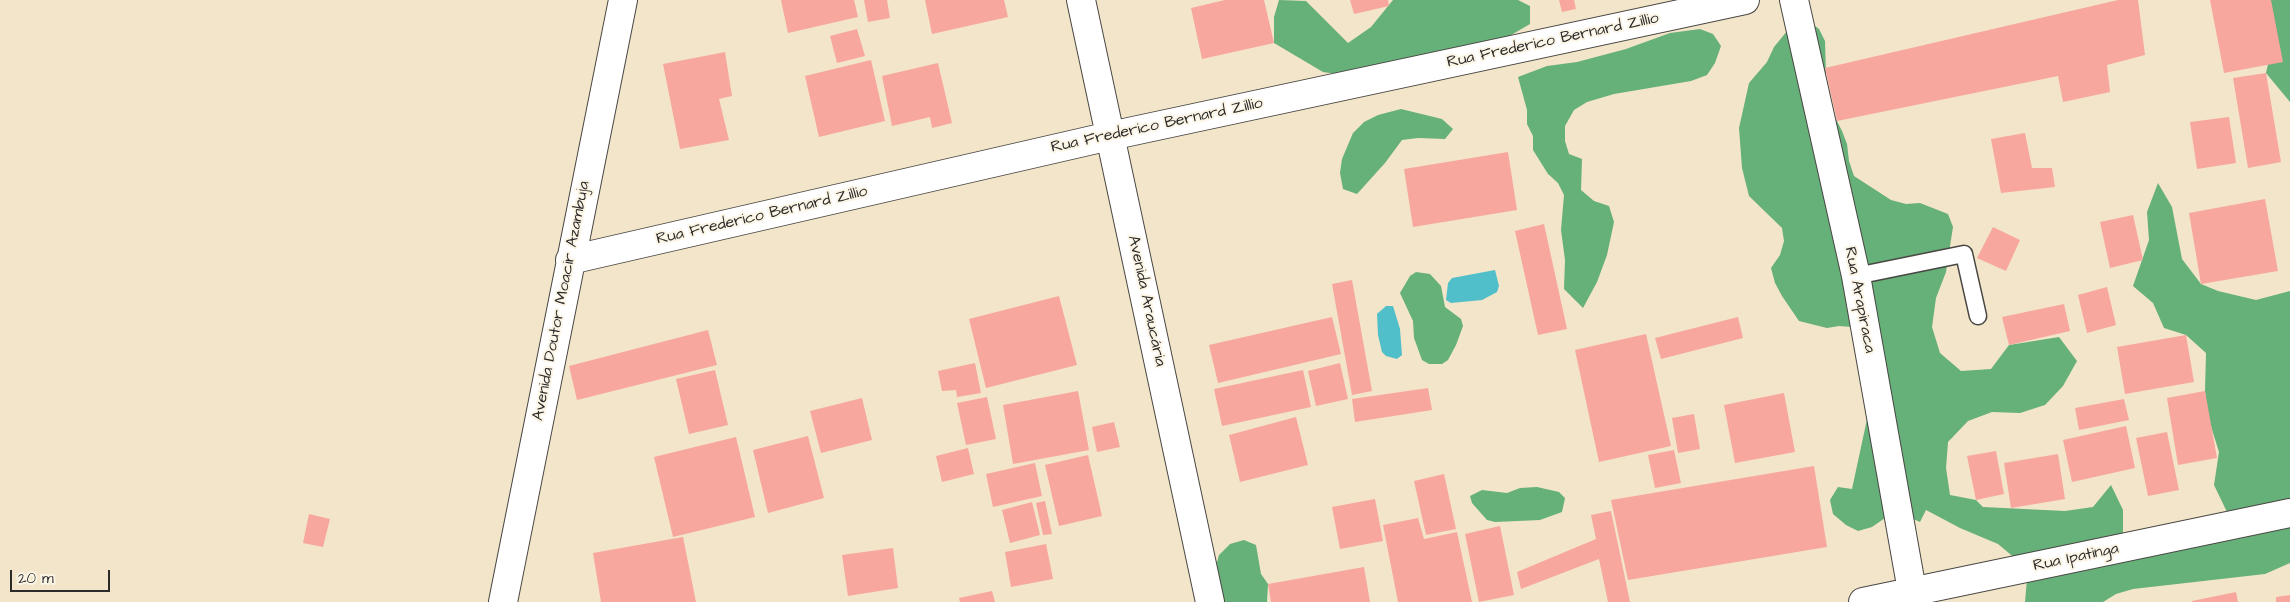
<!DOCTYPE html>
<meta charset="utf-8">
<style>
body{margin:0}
#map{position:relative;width:2290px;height:602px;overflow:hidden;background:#f2e5c9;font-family:"Architects Daughter",sans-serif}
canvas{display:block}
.scale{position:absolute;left:10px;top:570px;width:100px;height:22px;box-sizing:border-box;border:2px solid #2b2b2b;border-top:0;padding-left:6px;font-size:15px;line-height:18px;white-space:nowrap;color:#2b2b2b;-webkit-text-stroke:4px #fcf5e5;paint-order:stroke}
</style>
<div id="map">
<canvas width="2290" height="602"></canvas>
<div class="scale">20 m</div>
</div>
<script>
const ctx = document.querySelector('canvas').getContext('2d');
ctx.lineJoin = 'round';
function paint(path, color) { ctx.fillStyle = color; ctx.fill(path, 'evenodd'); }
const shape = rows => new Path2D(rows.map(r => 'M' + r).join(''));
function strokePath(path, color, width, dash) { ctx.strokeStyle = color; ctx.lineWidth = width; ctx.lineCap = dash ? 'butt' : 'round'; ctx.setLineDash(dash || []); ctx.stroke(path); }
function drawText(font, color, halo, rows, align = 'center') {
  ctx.font = font + ' "Architects Daughter",sans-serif'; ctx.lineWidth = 4; ctx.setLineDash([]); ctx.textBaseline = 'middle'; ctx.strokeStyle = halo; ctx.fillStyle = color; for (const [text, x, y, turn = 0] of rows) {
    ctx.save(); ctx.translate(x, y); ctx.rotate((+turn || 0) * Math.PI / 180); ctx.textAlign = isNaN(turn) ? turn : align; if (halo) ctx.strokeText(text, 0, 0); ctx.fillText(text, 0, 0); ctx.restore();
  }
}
const forest = shape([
 [1279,0,1306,1,1348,43,1371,27,1393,0,1518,0,1530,6,1530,24,1506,38,1349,76,1323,72,1274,43,1274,17],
 [2260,0,2290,0,2290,102,2266,73,2268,64],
 [1807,20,1819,29,1825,41,1827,110,1837,121,1842,131,1847,144,1849,161,1854,176,1891,200,1906,204,1920,203,1948,214,1953,227,1946,272,1936,298,1932,327,1940,353,1961,371,1991,369,2009,345,2059,337,2077,361,2063,386,2045,405,2020,413,1992,412,1968,421,1948,442,1946,468,1950,495,1976,500,1983,507,2065,511,2093,507,2111,485,2123,510,2123,539,2202,523,2227,512,2214,485,2219,452,2209,420,2205,391,2206,353,2186,335,2164,328,2153,303,2133,286,2149,240,2147,212,2158,183,2172,207,2182,259,2201,284,2218,291,2256,300,2290,291,2290,563,2265,574,2133,589,2116,594,2103,602,2025,602,2027,579,2022,564,1998,544,1960,528,1926,510,1920,522,1895,511,1872,527,1858,531,1846,525,1833,514,1830,500,1838,487,1852,489,1869,410,1852,327,1839,326,1827,328,1799,321,1782,296,1775,283,1771,268,1780,255,1784,241,1782,228,1749,196,1742,168,1739,128,1749,83,1767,62,1774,47,1792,25],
 [1700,29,1713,34,1721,46,1715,63,1707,75,1691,81,1614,94,1587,102,1574,110,1565,126,1565,141,1569,154,1582,159,1581,190,1594,201,1609,206,1614,222,1607,255,1597,282,1583,308,1564,289,1565,260,1561,230,1564,195,1558,183,1548,174,1533,150,1533,136,1527,124,1527,110,1518,77,1547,66,1577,62,1626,49,1670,33],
 [1401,109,1442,119,1453,129,1445,139,1418,138,1402,140,1385,163,1357,194,1343,189,1340,173,1342,159,1353,133,1364,122,1378,115],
 [1416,272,1430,274,1441,286,1445,307,1461,319,1463,326,1456,345,1448,360,1442,364,1429,364,1422,360,1414,338,1413,321,1400,293,1410,276],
 [1537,487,1559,492,1565,498,1562,512,1540,520,1495,522,1487,520,1472,503,1470,496,1482,490,1507,493,1520,488],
 [1244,540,1256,545,1261,574,1268,584,1267,602,1206,602,1219,555,1230,544]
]);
const water = shape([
 [1495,270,1499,286,1497,292,1482,300,1451,303,1446,300,1448,283,1452,278],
 [1386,306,1393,306,1400,329,1402,355,1397,359,1386,356,1382,352,1378,335,1377,314]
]);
const building = shape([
 [781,0,854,0,858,17,788,33],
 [864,0,887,0,890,18,868,22],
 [925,0,1004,0,1008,17,932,34],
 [1225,0,1264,0,1274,43,1202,59,1191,8],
 [1350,0,1388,0,1389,6,1354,14],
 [1559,0,1574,0,1576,9,1562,12],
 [2118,0,2138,0,2145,55,2107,65,2110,92,2063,102,2058,76,1837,121,1825,68],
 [2210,0,2271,0,2283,62,2224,73],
 [857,29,865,56,837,63,830,36],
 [725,52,732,96,719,99,729,140,680,149,663,64],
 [871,60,885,121,819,137,805,76],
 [938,63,952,123,932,128,930,117,892,126,882,76],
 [2266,73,2281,162,2248,168,2233,78],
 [2229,117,2236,163,2197,169,2190,122],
 [2025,133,2032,168,2052,168,2055,187,2001,193,1991,139],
 [1508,152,1517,210,1413,227,1404,169],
 [2265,199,2278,271,2201,284,2189,213],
 [2133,215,2143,260,2110,268,2100,222],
 [1544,224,1567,329,1538,335,1515,231],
 [1993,227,2020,240,2006,271,1977,258],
 [1352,280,1372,391,1352,395,1332,284],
 [2107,287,2116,325,2087,333,2078,295],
 [1059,296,1077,365,986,388,969,319],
 [2064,304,2070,331,2009,345,2002,317],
 [1332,317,1341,354,1218,383,1209,345],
 [1738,317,1743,338,1661,359,1655,338],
 [708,330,717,365,577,400,569,366],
 [1646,334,1671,446,1599,462,1575,350],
 [2186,335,2194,382,2125,394,2117,347],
 [975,363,981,393,957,397,956,390,942,391,938,371],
 [1340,363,1348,399,1316,406,1308,371],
 [715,370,728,425,689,434,676,379],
 [1303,370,1311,407,1222,426,1214,389],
 [1428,388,1432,410,1355,422,1352,399],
 [1078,391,1089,450,1013,464,1003,405],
 [2205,391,2217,458,2178,465,2167,398],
 [1784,393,1795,452,1735,463,1724,405],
 [987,397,996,439,966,445,957,403],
 [862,398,872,440,821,453,810,411],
 [2124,399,2129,420,2079,430,2075,408],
 [1694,414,1700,449,1678,453,1672,418],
 [1296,417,1308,465,1240,482,1229,435],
 [1114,422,1120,447,1097,452,1092,427],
 [2126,426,2135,468,2072,482,2063,440],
 [2167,432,2179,490,2148,496,2136,438],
 [808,436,824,498,768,513,753,450],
 [736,437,755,517,673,537,654,457],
 [968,448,974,474,942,482,936,456],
 [1674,450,1681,483,1655,488,1648,455],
 [1996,451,2004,494,1976,500,1967,456],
 [2058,454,2065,499,2011,508,2004,463],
 [1088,455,1102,516,1059,526,1045,465],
 [1035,463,1042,496,993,507,986,474],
 [1814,466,1827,547,1628,580,1611,500],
 [1444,474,1456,529,1426,535,1414,481],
 [1375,499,1383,541,1340,549,1332,507],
 [1045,501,1052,534,1043,535,1036,503],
 [1032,502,1040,535,1010,543,1002,510],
 [1611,511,1630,602,1608,602,1599,559,1521,589,1517,572,1596,539,1591,515],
 [309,514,330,519,323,547,303,543],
 [1418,518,1424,539,1457,532,1472,602,1398,602,1383,525],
 [1500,526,1514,595,1479,602,1465,534],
 [683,537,696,602,601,602,593,553],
 [1046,544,1053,579,1011,587,1005,552],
 [893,548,898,588,848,596,842,555],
 [1364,567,1370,602,1271,602,1268,584],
 [992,591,995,602,960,602,959,598],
 [2236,592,2238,602,2192,602,2192,601],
 [2290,595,2290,602,2276,602,2276,597]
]);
const lane = shape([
 [1856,276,1964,254,1978,316]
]);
const street = shape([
 [1081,0,1210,602],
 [1794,0,1856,276,1914,602],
 [570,260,1110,136,1745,0],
 [503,602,623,0],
 [1863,602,2290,513]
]);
const streetNames = [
 ["Rua Frederico Bernard Zillio",1553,41,-12],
 ["Rua Frederico Bernard Zillio",1157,126,-12],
 ["Rua Frederico Bernard Zillio",762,216,-13],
 ["Rua Arapiraca",1859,300,79],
 ["Avenida Doutor Moacir Azambuja",562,301,-79],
 ["Avenida Araucária",1146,301,78],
 ["Rua Ipatinga",2076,558,-12]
];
paint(forest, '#66b079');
paint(water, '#51bfc9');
paint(building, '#f8a79f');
strokePath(lane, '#494743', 19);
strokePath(street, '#494743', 30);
strokePath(lane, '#fff', 16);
strokePath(street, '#fff', 28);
drawText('16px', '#2b2b2b', '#fcf5e5', streetNames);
</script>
